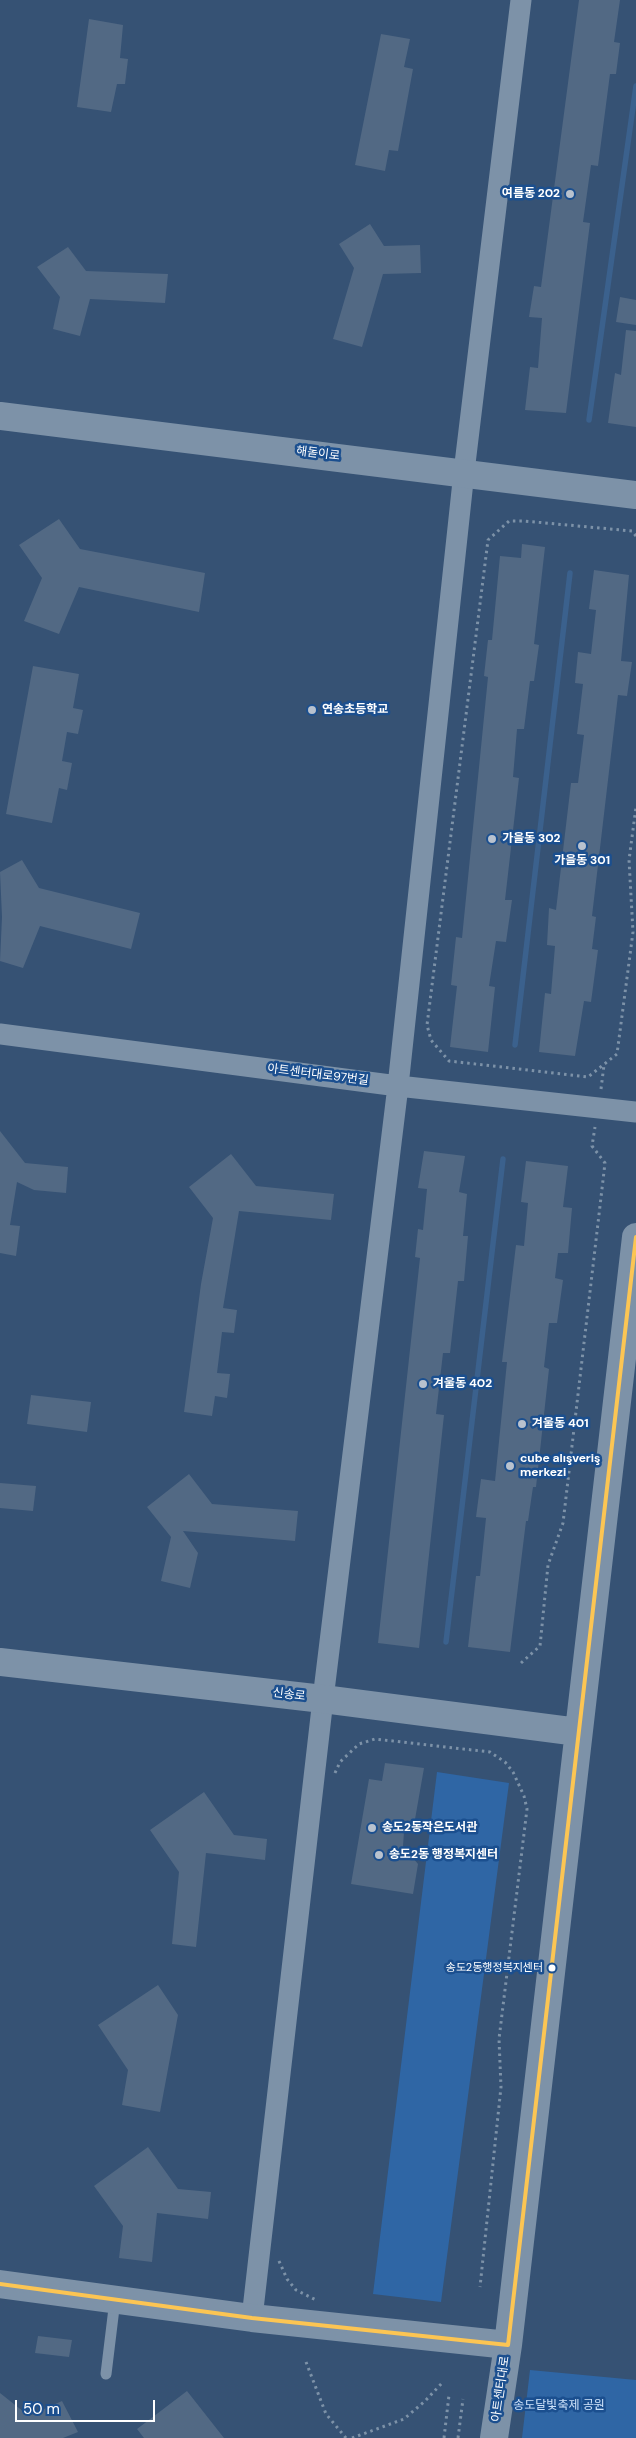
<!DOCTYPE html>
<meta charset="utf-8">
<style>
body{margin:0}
#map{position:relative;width:636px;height:2438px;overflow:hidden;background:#365274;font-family:"DM Sans",sans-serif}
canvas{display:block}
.scale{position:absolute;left:15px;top:2400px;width:140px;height:22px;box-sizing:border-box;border:2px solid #fff;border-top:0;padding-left:6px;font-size:15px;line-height:18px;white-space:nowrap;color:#fff;-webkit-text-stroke:4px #1b4f8f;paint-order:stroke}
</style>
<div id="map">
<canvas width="636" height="2438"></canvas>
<div class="scale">50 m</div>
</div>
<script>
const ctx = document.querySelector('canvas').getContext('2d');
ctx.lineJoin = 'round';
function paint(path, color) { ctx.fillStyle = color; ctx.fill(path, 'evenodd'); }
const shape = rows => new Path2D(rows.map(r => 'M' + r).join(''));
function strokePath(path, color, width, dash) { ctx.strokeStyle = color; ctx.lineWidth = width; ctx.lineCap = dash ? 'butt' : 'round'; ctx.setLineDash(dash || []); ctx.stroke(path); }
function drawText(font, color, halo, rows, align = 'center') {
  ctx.font = font + ' "DM Sans","Noto Sans KR",sans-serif'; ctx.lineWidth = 5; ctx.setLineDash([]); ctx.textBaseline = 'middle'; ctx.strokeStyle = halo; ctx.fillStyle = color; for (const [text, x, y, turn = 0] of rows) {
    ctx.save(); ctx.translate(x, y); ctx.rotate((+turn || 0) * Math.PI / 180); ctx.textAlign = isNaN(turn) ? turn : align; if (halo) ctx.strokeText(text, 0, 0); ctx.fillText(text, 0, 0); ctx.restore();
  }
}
const green = shape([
 [437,1772,509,1783,441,2302,373,2294],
 [530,2370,636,2380,636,2438,522,2438]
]);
const stream = shape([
 [589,420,636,86],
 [515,1045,570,573],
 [446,1642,503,1159]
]);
const building = shape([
 [579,0,620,0,614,42,620,43,616,74,610,74,598,166,591,165,583,222,590,223,566,413,525,410,530,367,538,368,542,318,529,317,534,286,541,287],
 [89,19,123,25,120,58,128,59,125,84,117,84,111,112,77,107],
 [381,34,410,39,404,67,413,69,398,151,389,150,385,171,355,165],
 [370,224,384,246,420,245,421,273,383,274,362,347,333,339,354,268,339,244],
 [68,247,86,271,168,274,165,303,90,299,80,336,53,329,60,297,37,267],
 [620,297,636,300,636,325,616,322],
 [626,330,636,331,636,427,608,423,615,373,621,375],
 [59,519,80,549,205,573,199,612,79,587,59,634,24,621,42,578,19,545],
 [522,544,545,547,534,644,539,645,534,681,530,681,524,729,517,729,513,777,519,778,505,900,512,900,506,942,496,941,489,986,495,987,488,1052,450,1047,457,986,451,985,456,937,462,938,488,677,484,676,488,640,492,640,500,556,521,558],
 [594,570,629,575,621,661,632,662,627,696,618,695,592,916,596,917,592,949,598,950,591,1002,584,1001,575,1056,539,1052,545,993,551,994,555,946,547,945,549,908,556,910,571,783,578,783,584,735,577,734,583,684,575,683,578,652,591,654,596,610,589,609],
 [33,666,79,674,73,708,83,710,78,734,67,732,62,761,72,763,67,790,59,788,52,823,6,814],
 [22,860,39,888,140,913,131,949,40,926,23,968,0,961,2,917,0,872],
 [0,1131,25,1163,68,1167,66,1193,34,1190,17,1182,10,1225,20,1226,16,1256,0,1253],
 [424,1151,465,1156,459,1192,467,1194,463,1236,468,1236,464,1281,458,1281,450,1353,443,1353,436,1414,444,1415,419,1648,378,1643,420,1258,415,1257,418,1229,423,1230,427,1189,418,1188],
 [231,1154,256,1186,334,1194,331,1220,239,1211,223,1308,237,1310,234,1333,222,1332,217,1373,230,1374,227,1398,215,1396,212,1416,184,1412,201,1284,213,1218,189,1187],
 [526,1161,568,1166,563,1207,572,1208,568,1253,558,1253,555,1278,563,1280,557,1323,549,1323,544,1367,549,1369,536,1487,533,1487,528,1521,526,1521,510,1652,468,1647,476,1576,480,1576,486,1518,476,1517,481,1479,495,1481,507,1362,502,1362,516,1245,524,1246,528,1203,521,1202],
 [31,1395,91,1402,87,1432,27,1424],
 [189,1474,212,1504,298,1511,295,1541,183,1531,198,1553,190,1588,161,1581,171,1537,147,1507],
 [0,1483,36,1486,33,1511,0,1508],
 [385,1763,424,1768,414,1825,404,1832,403,1846,418,1864,413,1894,351,1884,369,1779,382,1781],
 [204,1792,234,1835,267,1839,265,1860,206,1853,196,1947,172,1944,179,1872,150,1830],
 [158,1985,178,2015,160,2112,122,2105,128,2070,98,2025],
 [148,2147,178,2189,211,2192,208,2219,157,2213,152,2262,119,2258,123,2226,94,2186],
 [38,2336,72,2340,69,2357,35,2353],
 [187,2391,224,2438,144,2438,137,2429],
 [0,2393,29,2416,62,2401,78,2432,63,2438,0,2438]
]);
const path = shape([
 [636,536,632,531,524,521,509,521,488,540,427,1025,431,1040,449,1061,588,1077,617,1054,633,932,629,860,636,807],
 [601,1089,604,1065],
 [521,1663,540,1646,548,1565,563,1523,605,1163,592,1146,595,1127],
 [335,1773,340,1762,359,1744,375,1739,490,1752,505,1762,513,1772,524,1796,527,1809,499,2039,501,2087,480,2287],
 [279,2261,287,2279,296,2290,318,2301],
 [306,2362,326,2414,346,2438],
 [352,2438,404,2419,425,2401,442,2383],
 [444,2438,449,2395],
 [458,2438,463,2399]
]);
const service = shape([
 [106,2374,115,2300]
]);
const minor = shape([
 [0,1034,398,1086,636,1112],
 [252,2318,323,1699,398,1086,464,472,521,0]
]);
const tertiary = shape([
 [0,416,636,495],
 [0,1662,323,1699,578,1732],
 [0,2284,252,2318,508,2345],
 [494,2438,508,2345,636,1237]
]);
const bus1 = shape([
 [0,2284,252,2318,508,2345],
 [508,2345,636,1237]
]);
const markers = [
 [570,194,5,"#b9c2ce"],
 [312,710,5,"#b9c2ce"],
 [492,839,5,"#b9c2ce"],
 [582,846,5,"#b9c2ce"],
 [423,1384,5,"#b9c2ce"],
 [522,1424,5,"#b9c2ce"],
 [510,1466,5,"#b9c2ce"],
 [372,1828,5,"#b9c2ce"],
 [379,1855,5,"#b9c2ce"],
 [552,1968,4.5,"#fff"]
];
const busNames = [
 ["송도2동행정복지센터",543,1968]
];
const poiNames = [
 ["여름동 202",560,194,"right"],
 ["연송초등학교",322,710],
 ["가을동 302",502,839],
 ["가을동 301",582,861,"center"],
 ["겨울동 402",433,1384],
 ["겨울동 401",532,1424],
 ["cube alışveriş",520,1459],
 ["merkezi",520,1473],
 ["송도2동작은도서관",382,1828],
 ["송도2동 행정복지센터",389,1855]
];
const streetNames = [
 ["해돋이로",318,454,7],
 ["아트센터대로97번길",318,1075,7],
 ["신송로",289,1695,7],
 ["아트센터대로",501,2389,-82]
];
const parkNames = [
 ["송도달빛축제 공원",559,2406]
];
paint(green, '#2f66a5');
strokePath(stream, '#3b618d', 5.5);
paint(building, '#526984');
strokePath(path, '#7d92a8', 3, [2.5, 4]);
strokePath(service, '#7d92a8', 11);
strokePath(minor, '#7d92a8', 21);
strokePath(tertiary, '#7d92a8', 28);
strokePath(bus1, '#fcc553', 4);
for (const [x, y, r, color] of markers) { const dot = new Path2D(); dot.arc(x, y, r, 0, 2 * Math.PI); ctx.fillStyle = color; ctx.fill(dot); strokePath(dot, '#1b4f8f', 2); }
drawText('11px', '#fff', '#1b4f8f', busNames, 'right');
drawText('bold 12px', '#fff', '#1b4f8f', poiNames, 'left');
drawText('12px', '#fff', '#1b4f8f', streetNames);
drawText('12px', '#cfe3fa', '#1b4f8f', parkNames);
</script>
